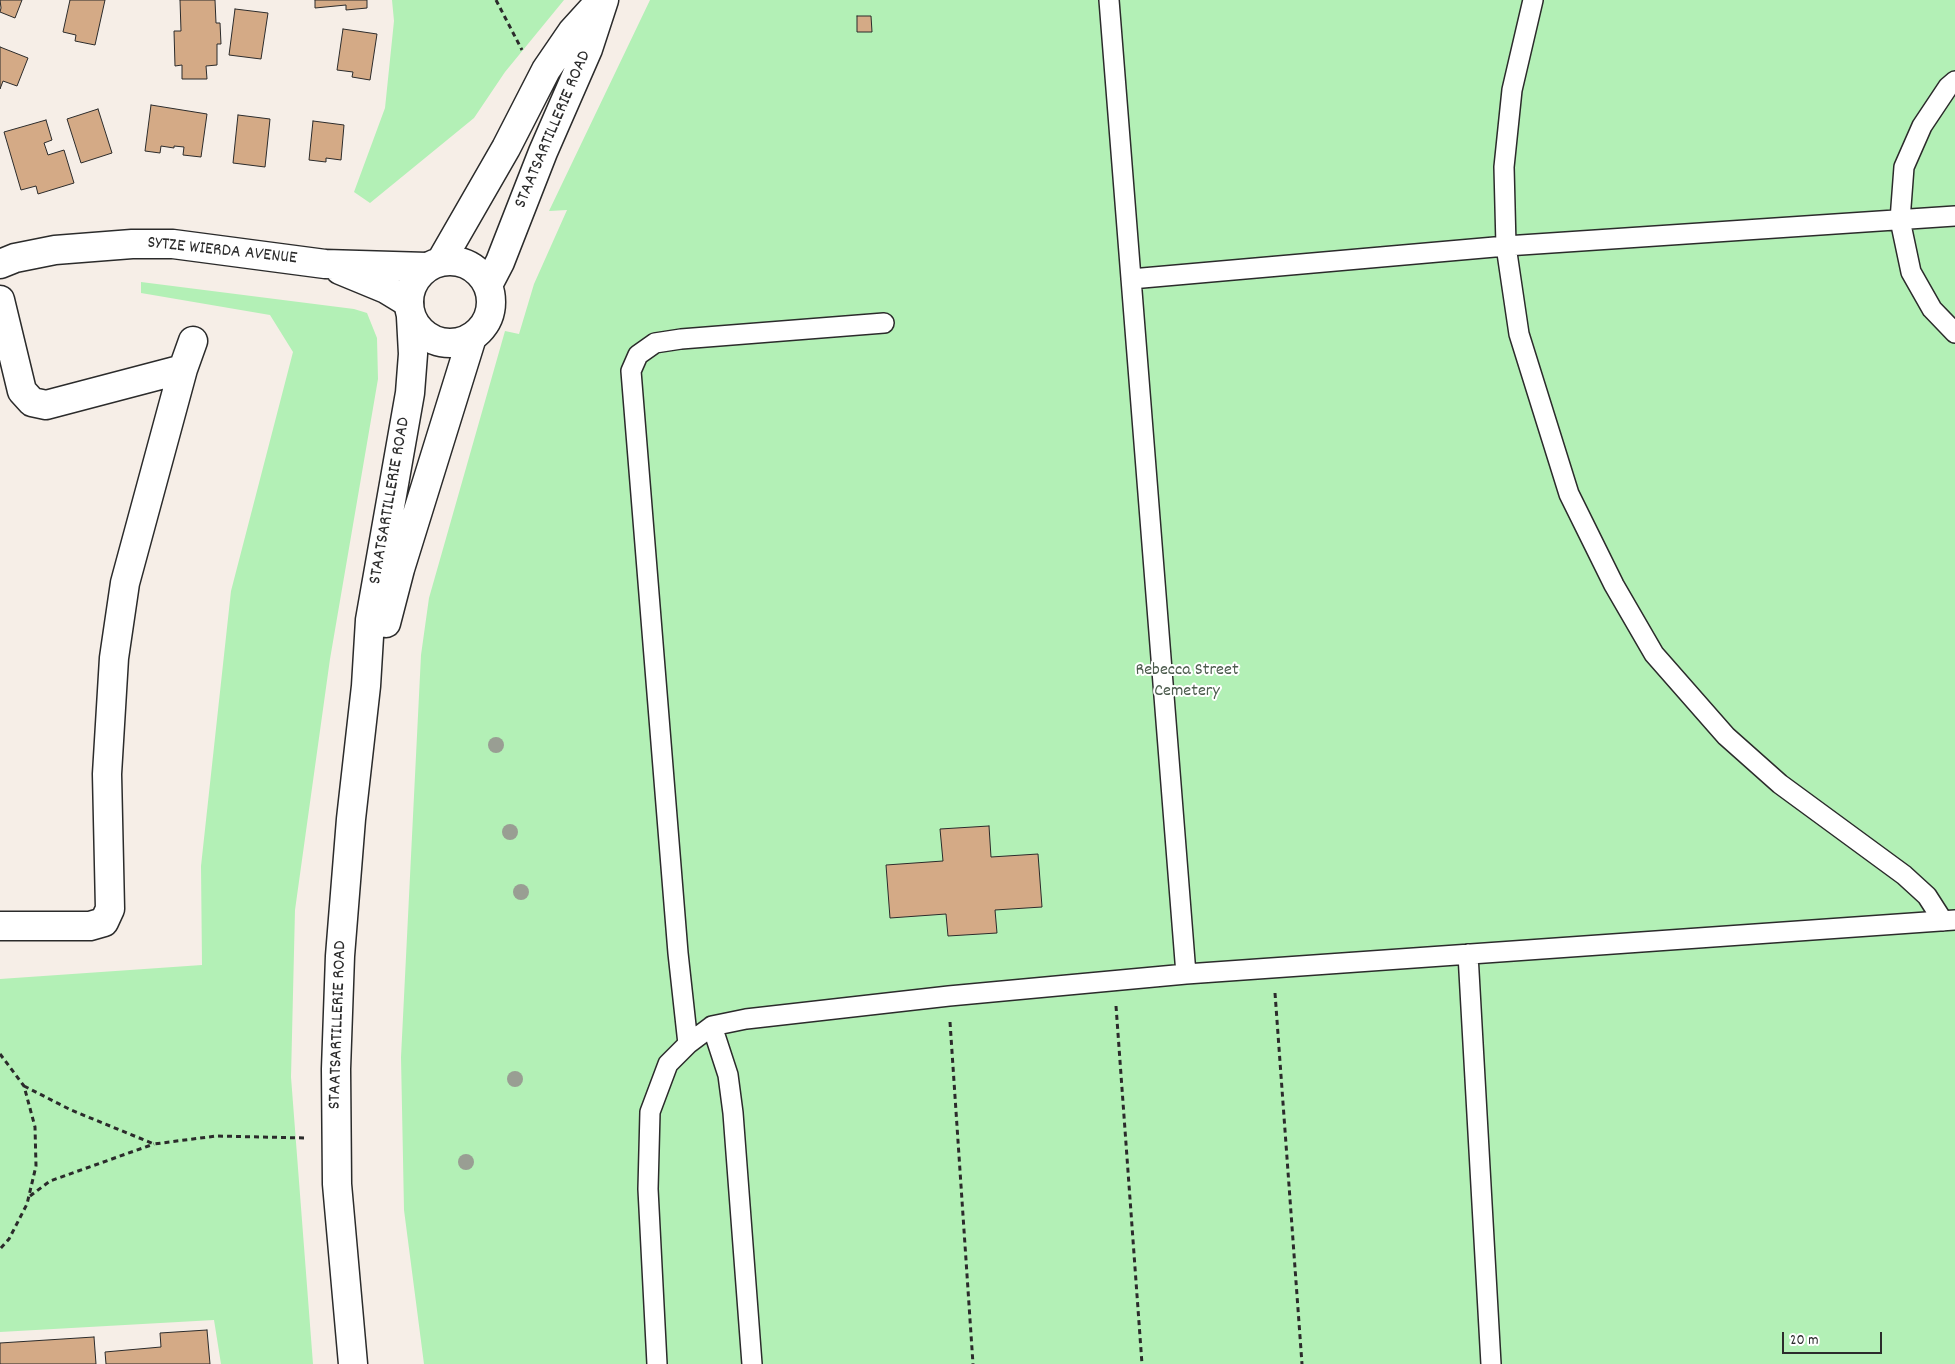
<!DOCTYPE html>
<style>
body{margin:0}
#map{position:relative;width:1955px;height:1364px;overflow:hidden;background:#f6eee7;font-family:Dekko,sans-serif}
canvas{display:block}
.scale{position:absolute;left:1782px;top:1332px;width:100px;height:22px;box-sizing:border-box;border:2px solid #2b2b2b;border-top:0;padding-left:6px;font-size:15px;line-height:18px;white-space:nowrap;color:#2b2b2b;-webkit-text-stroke:4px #fff;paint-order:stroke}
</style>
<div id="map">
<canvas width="1955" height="1364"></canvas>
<div class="scale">20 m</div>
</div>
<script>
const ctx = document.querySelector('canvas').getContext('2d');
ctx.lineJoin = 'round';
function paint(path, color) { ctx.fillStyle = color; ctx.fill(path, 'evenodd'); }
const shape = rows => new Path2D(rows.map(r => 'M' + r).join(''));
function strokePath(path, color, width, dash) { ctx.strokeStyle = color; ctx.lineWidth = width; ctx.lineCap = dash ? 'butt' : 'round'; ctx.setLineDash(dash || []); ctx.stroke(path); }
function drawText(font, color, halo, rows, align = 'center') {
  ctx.font = font + ' Dekko,sans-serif'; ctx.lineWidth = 4; ctx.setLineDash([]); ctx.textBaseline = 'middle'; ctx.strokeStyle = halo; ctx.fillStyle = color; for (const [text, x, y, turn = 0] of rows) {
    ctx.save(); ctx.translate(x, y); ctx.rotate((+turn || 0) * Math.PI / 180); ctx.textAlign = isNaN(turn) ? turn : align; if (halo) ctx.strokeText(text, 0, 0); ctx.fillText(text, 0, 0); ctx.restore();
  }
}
const green = shape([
 [392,0,564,0,505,72,474,118,370,203,354,192,385,108,394,21],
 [650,0,1955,0,1955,1364,424,1364,404,1210,401,1057,421,655,429,598,505,331,519,334,534,284,567,210,549,211],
 [141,282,354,309,367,313,377,338,378,379,330,659,295,910,291,1077,313,1364,221,1364,214,1320,0,1332,0,979,202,965,201,866,231,591,293,352,270,315,141,293]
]);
const building = shape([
 [0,0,22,0,15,18,0,12,1,8,0,0],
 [70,0,105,0,95,45,75,41,76,35,63,32,70,0],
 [180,0,215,0,216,23,220,23,221,44,217,44,217,65,206,66,207,79,182,79,182,65,175,66,174,31,181,31,180,0],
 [315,0,367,0,367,8,346,10,346,5,315,8,315,0],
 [235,9,268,13,261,59,229,55,235,9],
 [857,16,871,16,872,32,857,32,857,16],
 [343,29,377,34,370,80,352,77,353,72,337,70,343,29],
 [0,47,28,58,17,86,3,81,0,89,0,47],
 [151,105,207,114,201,157,183,155,184,147,174,146,174,148,161,146,160,153,145,151,151,105],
 [98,109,112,153,81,163,67,119,98,109],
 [238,115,270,119,265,167,233,163,238,115],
 [46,120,52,140,44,143,48,155,64,150,74,183,38,194,36,186,21,190,4,132,46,120],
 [313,121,344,125,341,160,326,158,326,162,309,160,313,121],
 [989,826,991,857,1038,854,1042,907,995,910,997,933,948,936,946,914,890,918,886,865,943,861,940,829,989,826],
 [207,1330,210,1364,106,1364,105,1352,161,1347,160,1333,207,1330],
 [94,1337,96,1364,0,1364,0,1343,94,1337]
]);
const path = shape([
 [496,0,522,50],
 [1275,993,1302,1364],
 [1116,1006,1142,1364],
 [950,1022,973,1364],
 [0,1054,24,1086,35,1127,36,1166,27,1204,9,1239,0,1249],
 [24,1086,71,1110,154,1144,216,1136,307,1138],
 [30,1196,50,1181,154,1144]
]);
const lane = shape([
 [1109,0,1186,974,1955,920],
 [1533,0,1512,90,1504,167,1506,246,1519,334,1569,494,1614,585,1654,654,1726,736,1780,784,1904,875,1927,896,1943,921],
 [1955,81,1948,87,1922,126,1904,167,1900,220,1911,272,1932,309,1955,333],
 [1131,279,1506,246,1955,216],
 [1468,954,1491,1364],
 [712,1026,728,1075,733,1113,752,1364],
 [688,1044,678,953,631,371,638,355,655,343,681,339,884,323],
 [657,1364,648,1189,650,1112,668,1064,688,1044,712,1026,746,1019,949,996,1186,974]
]);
const street = shape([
 [0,264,15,258,55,250,132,244,173,244,325,264,427,267],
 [340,270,386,289,409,303],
 [0,300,22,391,32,402,46,405,183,369],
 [0,926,90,926,104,922,110,909,107,774,114,658,125,583,183,369,193,341]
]);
const secondary = shape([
 '409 302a41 41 0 1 1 82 0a41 41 0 1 1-82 0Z',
 [441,261,506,148,546,70,572,32,600,1],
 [488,285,500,262,543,152,588,49,604,0],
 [386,623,400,569,472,337],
 [353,1364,337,1184,336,1069,340,956,351,819,366,686,370,620,410,393,413,354,411,317]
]);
const trees = [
 [496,745],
 [510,832],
 [521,892],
 [515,1079],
 [466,1162]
];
const streetNames = [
 ["STAATSARTILLERIE ROAD",554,130,-67],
 ["SYTZE WIERDA AVENUE",222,252,6],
 ["STAATSARTILLERIE ROAD",391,501,-80],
 ["STAATSARTILLERIE ROAD",339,1025,-88]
];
const parkNames = [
 ["Rebecca Street",1187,672],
 ["Cemetery",1187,693]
];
paint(green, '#b3f0b6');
paint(building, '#d4aa86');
strokePath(building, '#2b2b2b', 1);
strokePath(lane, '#2b2b2b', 22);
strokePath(street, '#2b2b2b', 31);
strokePath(secondary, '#2b2b2b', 31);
strokePath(path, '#2b2b2b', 3, [5, 4]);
strokePath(lane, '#fff', 19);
strokePath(street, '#fff', 28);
strokePath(secondary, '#fff', 28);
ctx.fillStyle = '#999e93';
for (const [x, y] of trees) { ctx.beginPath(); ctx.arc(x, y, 8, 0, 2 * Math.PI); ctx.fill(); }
drawText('18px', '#2b2b2b', '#fff', streetNames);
drawText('18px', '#4d5c4e', '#fff', parkNames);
</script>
